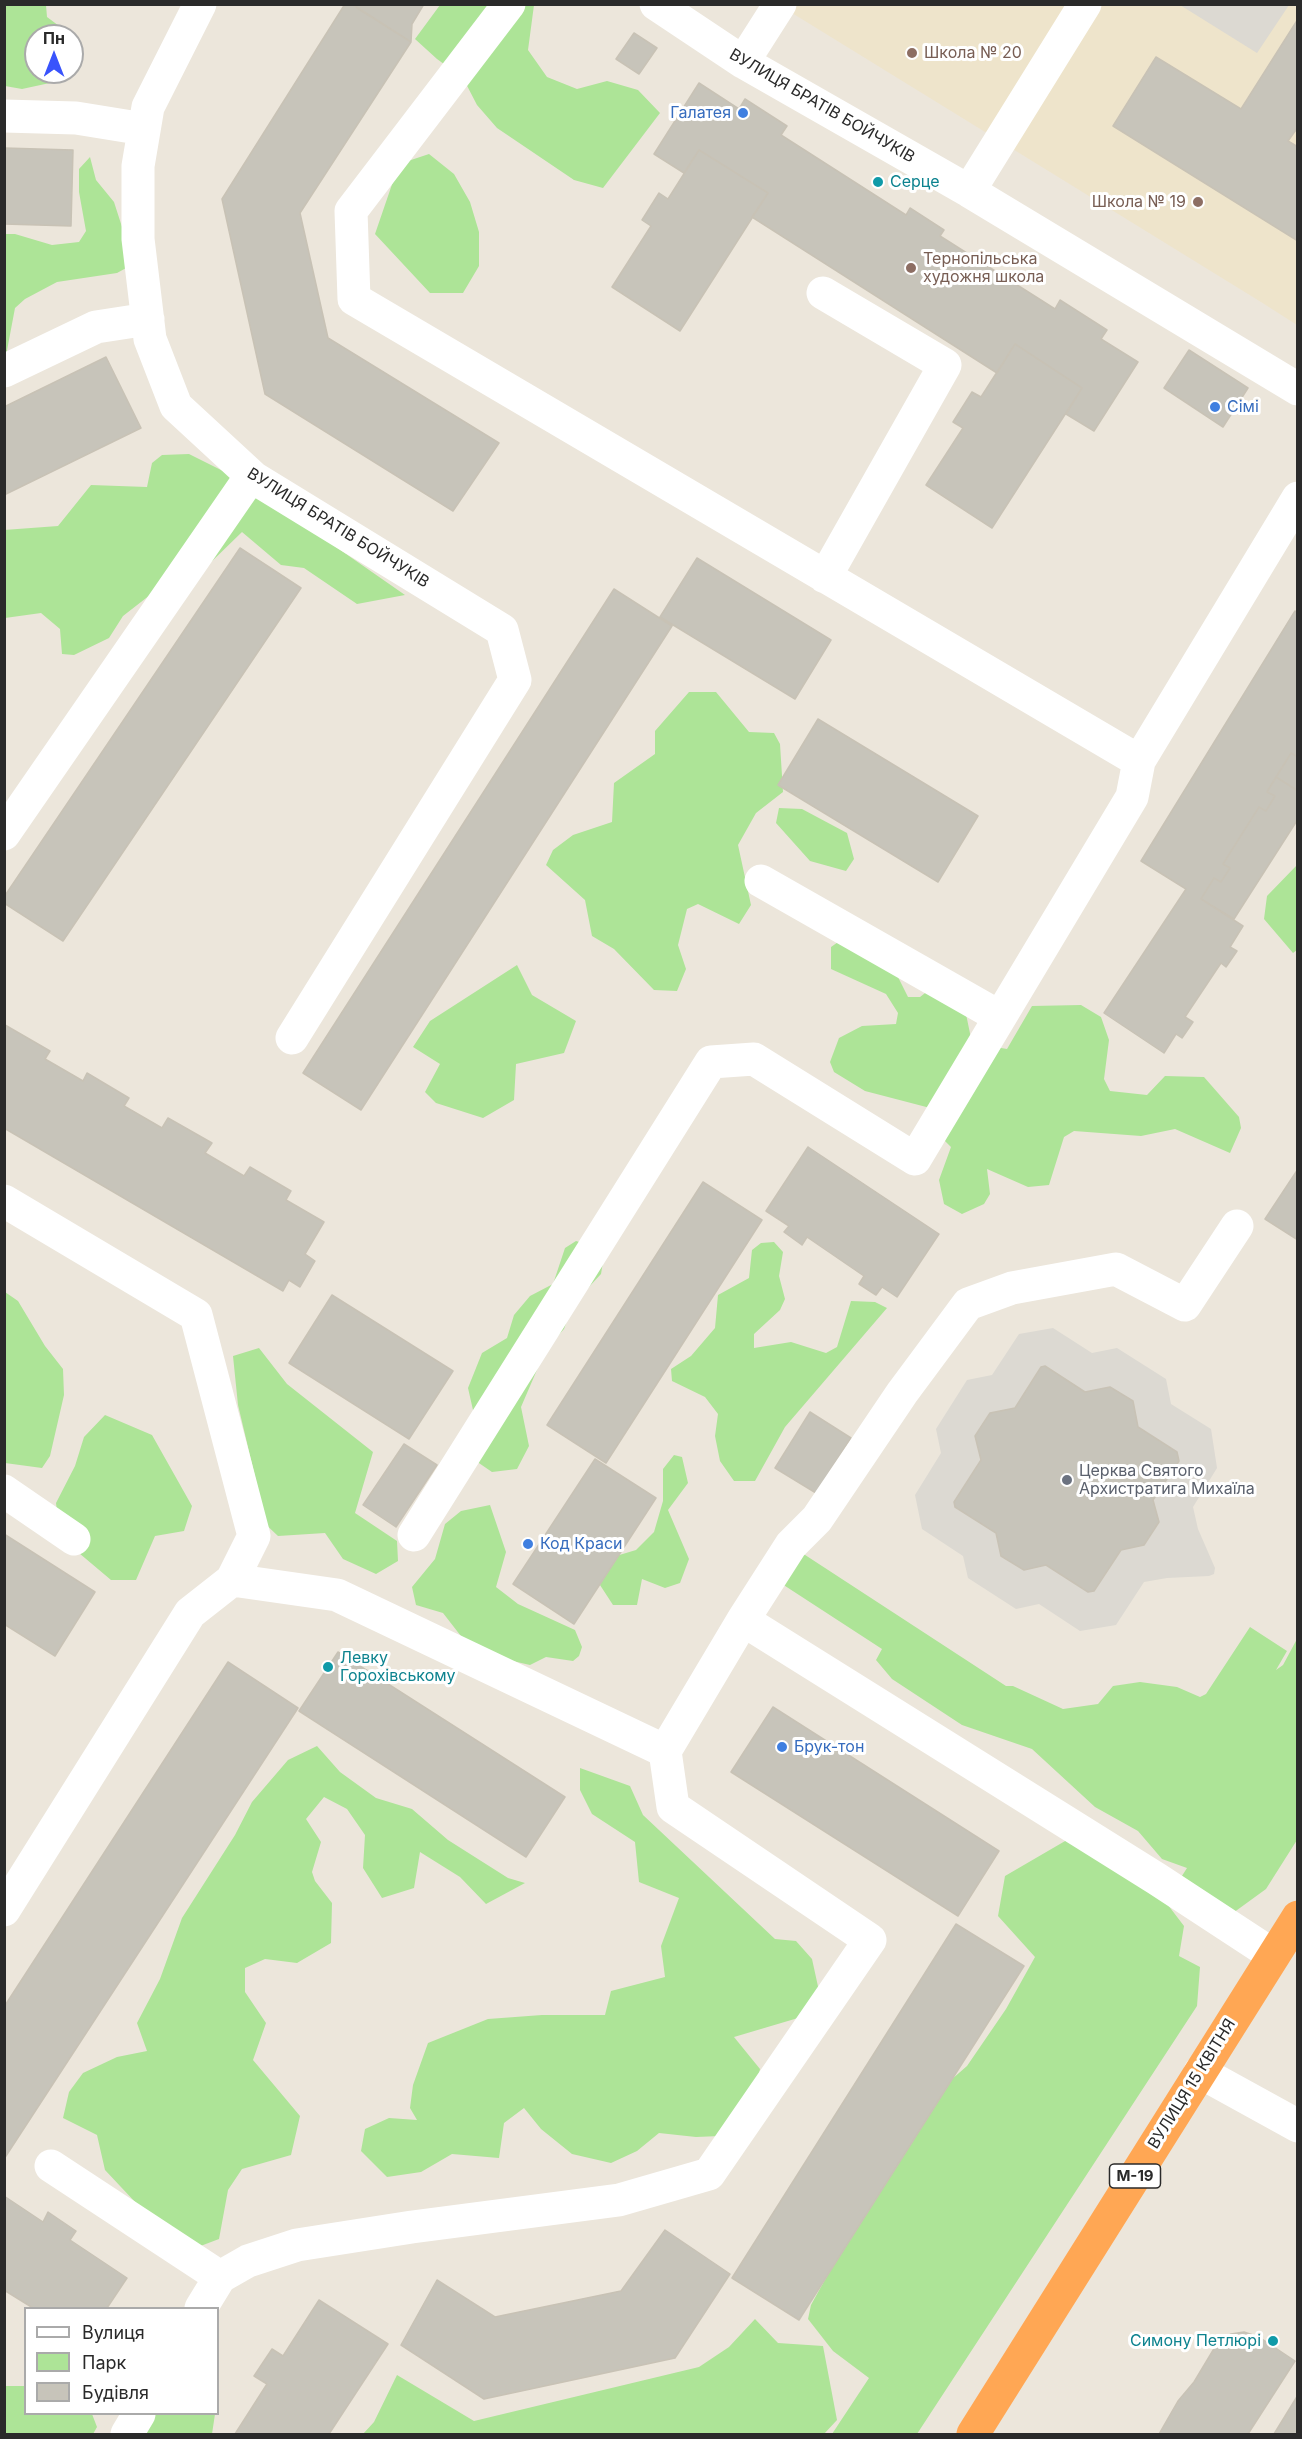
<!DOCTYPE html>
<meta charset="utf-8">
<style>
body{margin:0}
#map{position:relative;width:1302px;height:2439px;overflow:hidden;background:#ece6db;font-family:Inter,sans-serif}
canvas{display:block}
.frame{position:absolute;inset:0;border:6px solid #2a2a2a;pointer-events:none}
.legend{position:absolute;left:24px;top:2307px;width:195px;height:108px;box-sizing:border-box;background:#fff;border:2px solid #aaa;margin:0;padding:8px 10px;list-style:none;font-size:18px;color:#2a2a2a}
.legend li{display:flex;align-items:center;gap:12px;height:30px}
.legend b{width:30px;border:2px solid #aaa}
.north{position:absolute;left:24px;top:24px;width:60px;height:60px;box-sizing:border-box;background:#fff;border:2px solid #aaa;border-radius:50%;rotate:0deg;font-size:16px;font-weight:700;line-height:24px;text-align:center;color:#2a2a2a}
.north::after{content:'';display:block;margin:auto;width:21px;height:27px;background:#3953fc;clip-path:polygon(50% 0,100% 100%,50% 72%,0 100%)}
</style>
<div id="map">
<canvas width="1302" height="2439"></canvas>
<div class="frame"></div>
<ul class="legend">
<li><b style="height:8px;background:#fff"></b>Вулиця</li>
<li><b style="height:16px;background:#ade497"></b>Парк</li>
<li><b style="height:16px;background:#c7c4ba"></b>Будівля</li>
</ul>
<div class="north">Пн</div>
</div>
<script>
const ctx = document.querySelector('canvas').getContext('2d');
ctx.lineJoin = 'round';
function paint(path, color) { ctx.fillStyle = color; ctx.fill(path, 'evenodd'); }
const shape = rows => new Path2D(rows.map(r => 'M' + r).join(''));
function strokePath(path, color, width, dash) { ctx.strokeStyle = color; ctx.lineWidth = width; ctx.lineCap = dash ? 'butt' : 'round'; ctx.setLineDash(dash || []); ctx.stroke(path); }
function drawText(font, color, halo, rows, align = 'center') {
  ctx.font = font + ' Inter,sans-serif'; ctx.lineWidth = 6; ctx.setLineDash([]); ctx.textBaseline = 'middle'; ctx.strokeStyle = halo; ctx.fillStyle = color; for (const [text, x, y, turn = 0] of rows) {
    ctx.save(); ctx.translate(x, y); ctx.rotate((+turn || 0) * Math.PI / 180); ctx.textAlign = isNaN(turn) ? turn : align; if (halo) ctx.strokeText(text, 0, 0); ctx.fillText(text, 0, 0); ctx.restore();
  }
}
const education = shape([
 [779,5,1297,5,1297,325,1261,302]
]);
const green = shape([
 [4,5,46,5,47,17,78,40,83,53,72,66,72,36,36,36,36,72,67,72,59,81,22,89,5,86],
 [440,5,534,5,528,50,547,77,577,89,607,81,638,90,660,113,603,188,574,180,497,128,477,105,463,78,437,59,415,39],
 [429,154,454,174,470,202,479,232,479,266,463,293,430,293,375,234,399,164],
 [90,157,96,180,114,202,131,255,128,267,117,273,57,282,25,299,15,308,5,361,5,234,15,234,52,245,79,242,86,231,79,192,79,169],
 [189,454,237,478,405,595,357,604,304,568,281,565,242,532,205,568,168,581,123,616,109,638,74,655,62,654,60,629,41,613,5,618,4,530,58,526,91,485,147,487,152,463,162,455],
 [689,692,716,692,749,732,774,733,780,744,783,792,756,813,738,845,751,905,739,924,698,904,687,909,678,945,686,969,677,991,654,990,614,949,592,936,585,900,546,865,553,850,573,835,612,822,614,783,655,754,655,731],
 [779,808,802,809,847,833,854,859,846,871,810,861,776,823],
 [1297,865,1297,950,1293,953,1264,919,1267,896],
 [851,933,885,951,908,997,920,997,939,982,961,990,972,1043,1007,1049,1032,1006,1081,1005,1101,1017,1109,1040,1104,1079,1110,1091,1147,1095,1165,1076,1204,1077,1239,1117,1241,1128,1230,1153,1175,1129,1141,1136,1074,1131,1064,1137,1049,1185,1028,1187,987,1169,990,1194,984,1204,962,1214,944,1204,939,1180,951,1147,944,1140,934,1109,865,1091,834,1072,830,1062,839,1038,862,1026,896,1024,898,1013,886,994,831,969,831,947],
 [517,965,532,995,576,1021,564,1053,516,1064,514,1100,483,1118,436,1103,425,1092,440,1064,413,1047,430,1021],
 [576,1241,605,1250,601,1274,573,1304,564,1329,546,1349,521,1407,529,1446,517,1469,492,1472,473,1459,473,1410,468,1388,482,1353,507,1338,514,1315,530,1296,553,1284,565,1248],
 [774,1242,783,1252,779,1276,785,1299,780,1310,754,1334,754,1348,791,1342,826,1353,837,1347,851,1301,875,1302,887,1308,785,1427,755,1481,734,1481,720,1461,715,1436,718,1414,705,1397,672,1381,671,1369,691,1356,715,1328,718,1295,749,1278,752,1250,761,1243],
 [5,1292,18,1301,45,1346,63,1369,64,1395,50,1456,42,1468,5,1463],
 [259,1348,287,1384,373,1452,355,1513,397,1541,398,1561,376,1574,343,1559,325,1533,278,1536,261,1520,262,1506,238,1405,233,1356],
 [105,1415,152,1435,192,1506,184,1531,155,1536,136,1580,111,1580,60,1537,56,1503,75,1466,84,1437],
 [674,1455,682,1457,688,1483,668,1510,689,1559,680,1583,665,1588,642,1579,637,1605,613,1605,600,1585,603,1568,616,1556,636,1550,654,1532,663,1501,663,1469],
 [490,1505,506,1552,496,1587,518,1604,575,1630,582,1647,579,1656,573,1661,546,1657,530,1665,504,1659,464,1640,443,1613,416,1605,412,1587,435,1559,445,1524,461,1511],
 [799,1551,1006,1686,1013,1686,1063,1709,1098,1704,1113,1686,1140,1682,1177,1687,1200,1697,1206,1694,1250,1627,1287,1651,1276,1670,1283,1665,1297,1639,1297,1840,1266,1889,1233,1913,1173,1890,1187,1868,1162,1859,1138,1831,1095,1807,1032,1749,962,1725,892,1679,876,1660,882,1649,779,1582],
 [317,1746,340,1772,376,1798,412,1809,448,1840,508,1878,525,1883,486,1904,460,1877,420,1852,414,1888,382,1898,363,1868,365,1835,347,1809,324,1797,306,1819,321,1842,312,1872,315,1881,332,1903,331,1943,297,1963,265,1959,245,1968,245,1992,266,2023,253,2060,300,2116,291,2155,242,2169,228,2190,219,2239,190,2250,136,2203,105,2170,97,2135,63,2118,69,2092,83,2073,117,2057,147,2051,137,2023,160,1979,182,1918,235,1835,252,1802,288,1760],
 [580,1768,630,1786,643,1815,775,1939,796,1941,812,1959,819,1991,798,2018,734,2037,760,2069,751,2110,720,2136,696,2137,659,2133,637,2151,611,2163,572,2154,541,2129,524,2108,504,2123,499,2158,452,2154,421,2172,387,2177,361,2151,365,2129,389,2118,417,2120,410,2108,413,2085,428,2043,488,2019,542,2015,605,2015,611,1991,665,1977,661,1946,679,1898,639,1882,635,1842,592,1814,580,1790],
 [1072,1837,1155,1888,1184,1926,1179,1956,1200,1967,1197,2006,917,2434,832,2434,869,2378,833,2351,808,2319,811,2305,920,2107,967,2066,1006,2009,1035,1957,998,1916,1005,1876],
 [755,2319,778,2343,823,2346,837,2420,824,2434,363,2434,374,2422,397,2375,474,2421,699,2367,729,2347],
 [5,2386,25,2386,26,2414,92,2414,97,2427,93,2434,5,2434],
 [130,2414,215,2414,212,2434,118,2434]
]);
const plaza = shape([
 [1180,5,1289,5,1257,53],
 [1053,1328,1092,1353,1117,1348,1166,1379,1171,1404,1211,1429,1217,1468,1193,1507,1198,1529,1215,1568,1214,1574,1209,1576,1167,1578,1144,1582,1116,1625,1080,1631,1039,1604,1016,1609,968,1578,963,1556,922,1529,915,1495,941,1453,936,1429,967,1380,992,1375,1019,1334],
 [1041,1367,1085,1392,1110,1387,1133,1401,1138,1427,1177,1452,1179,1461,1153,1500,1159,1522,1144,1545,1121,1550,1094,1591,1088,1592,1046,1565,1024,1570,1001,1556,996,1533,955,1507,954,1502,981,1460,975,1436,990,1413,1015,1408]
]);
const building = shape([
 [345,4,352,4,411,42,300,213,328,338,499,443,453,511,265,394,222,199,345,4],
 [356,4,424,4,412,24,411,42,357,8,356,4],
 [1298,19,1298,127,1288,141,1298,147,1298,241,1113,126,1156,57,1241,109,1298,19],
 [634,33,657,48,639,74,616,59,634,33],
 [699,83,739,109,745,99,787,126,781,135,906,215,910,208,944,230,940,236,1055,309,1060,300,1107,330,1101,339,1138,362,1094,431,1066,414,1082,388,1015,344,997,373,752,217,768,193,699,150,684,173,654,154,699,83],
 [4,148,73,150,71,226,4,224,4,148],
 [699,150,768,193,680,331,612,287,651,226,642,220,659,193,668,199,699,150],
 [1015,344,1082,388,992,528,926,485,963,428,953,422,972,392,981,397,1015,344],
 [1189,350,1248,388,1223,427,1164,388,1189,350],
 [106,357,141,428,4,495,4,407,106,357],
 [240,548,301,588,63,941,4,903,4,897,240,548],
 [697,558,831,640,795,699,660,617,697,558],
 [614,589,672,626,361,1110,303,1073,614,589],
 [1295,611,1298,613,1298,757,1291,753,1267,792,1275,796,1266,811,1259,807,1223,864,1230,868,1221,882,1214,878,1201,899,1243,926,1230,947,1237,951,1226,967,1221,963,1185,1017,1193,1022,1182,1038,1176,1034,1164,1053,1104,1013,1186,889,1141,861,1295,611],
 [818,719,978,816,938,882,778,785,818,719],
 [1291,753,1298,757,1298,791,1276,777,1291,753],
 [1276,777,1298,791,1298,819,1234,919,1201,899,1214,878,1221,882,1230,868,1223,864,1259,807,1266,811,1275,796,1267,792,1276,777],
 [5,1025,50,1051,45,1059,83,1081,87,1073,129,1098,124,1106,162,1128,168,1118,212,1143,205,1153,244,1176,250,1167,291,1191,286,1200,324,1222,305,1254,315,1261,300,1287,289,1280,283,1291,4,1128,5,1025],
 [808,1147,939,1234,897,1297,882,1287,876,1295,859,1284,864,1276,807,1237,802,1245,784,1232,789,1226,766,1211,808,1147],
 [1298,1169,1298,1240,1265,1219,1298,1169],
 [703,1182,762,1220,606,1463,547,1425,703,1182],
 [332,1295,453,1371,409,1439,289,1363,332,1295],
 [1045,1366,1085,1392,1110,1387,1133,1401,1138,1427,1177,1452,1179,1461,1153,1500,1159,1522,1144,1545,1121,1550,1094,1591,1088,1592,1046,1565,1024,1570,1001,1556,996,1533,955,1507,954,1502,981,1460,975,1436,990,1413,1015,1408,1041,1367,1045,1366],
 [810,1412,851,1438,816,1493,775,1468,810,1412],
 [404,1444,437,1465,396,1527,363,1505,404,1444],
 [595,1459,656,1498,574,1624,513,1584,595,1459],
 [4,1534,95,1592,55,1656,4,1624,4,1534],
 [338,1652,565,1797,526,1857,299,1711,338,1652],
 [228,1662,298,1708,4,2159,4,2007,228,1662],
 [773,1707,999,1851,958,1916,731,1772,773,1707],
 [956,1924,1024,1966,799,2320,732,2278,956,1924],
 [4,2196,43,2222,48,2212,76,2231,70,2240,127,2278,107,2308,33,2308,4,2290,4,2196],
 [665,2230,730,2274,675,2358,484,2399,401,2345,437,2280,495,2317,621,2291,665,2230],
 [319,2300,388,2344,329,2434,235,2434,267,2384,254,2376,272,2349,283,2356,319,2300],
 [1244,2332,1259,2337,1295,2361,1248,2434,1159,2434,1178,2401,1194,2382,1218,2342,1231,2334,1244,2332],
 [1298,2395,1298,2434,1274,2434,1298,2395]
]);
const minor = shape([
 [200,4,148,107,138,166,138,239,150,339,176,406,254,478,502,630,515,680,292,1038],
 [509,4,351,211,354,299,1139,761,1298,498],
 [656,4,743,62,969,191,1298,389],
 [743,62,780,4],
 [4,116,76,118,144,129],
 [969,191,1085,4],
 [823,293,945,365,825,577],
 [4,371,96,327,148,319],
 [4,834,251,476],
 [761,881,1000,1017],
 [4,1201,196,1315,254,1536,232,1580],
 [4,1491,74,1539],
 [414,1535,711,1062,754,1059,915,1159,1132,797,1139,761],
 [743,1620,791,1545,817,1519,902,1393,968,1304,1012,1288,1116,1269,1185,1305,1237,1226],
 [4,1910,190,1613,232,1580,337,1595,665,1751,743,1620,1157,1879,1273,1955],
 [1200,2072,1298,2126],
 [51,2166,220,2277],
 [201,2308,220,2277,248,2261,297,2245,412,2227,619,2200,709,2174,870,1940,673,1807,665,1751],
 [127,2434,139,2414]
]);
const highway = shape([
 [973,2434,1298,1917]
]);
const markers = [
 [912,53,6,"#8d6e63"],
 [743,113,6,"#3f7fe0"],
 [878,182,6,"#0f9aa8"],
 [1198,202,6,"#8d6e63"],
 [911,268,6,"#8d6e63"],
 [1215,407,6,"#3f7fe0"],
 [1067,1480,6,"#6b7280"],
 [528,1544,6,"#3f7fe0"],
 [328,1667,6,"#0f9aa8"],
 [782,1747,6,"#3f7fe0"],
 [1273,2341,6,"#0f9aa8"]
];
const shields = [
 [1135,2176,51]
];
const shieldNames = [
 ["М-19",1135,2176]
];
const educationNames = [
 ["Школа № 20",924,53],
 ["Школа № 19",1186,202,"right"],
 ["Тернопільська",923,259],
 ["художня школа",923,277]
];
const streetNames = [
 ["ВУЛИЦЯ БРАТІВ БОЙЧУКІВ",822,106,30],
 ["ВУЛИЦЯ БРАТІВ БОЙЧУКІВ",338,528,32],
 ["ВУЛИЦЯ 15 КВІТНЯ",1192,2084,-58]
];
const shopNames = [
 ["Галатея",731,113,"right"],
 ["Сімі",1227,407],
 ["Код Краси",540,1544],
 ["Брук-тон",794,1747]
];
const cultureNames = [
 ["Серце",890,182],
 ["Левку",340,1658],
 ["Горохівському",340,1676],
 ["Симону Петлюрі",1261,2341,"right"]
];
const worshipNames = [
 ["Церква Святого",1079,1471],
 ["Архистратига Михаїла",1079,1489]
];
paint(education, '#eee4cb');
paint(green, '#ade497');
paint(plaza, '#dcd9d2');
paint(building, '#c7c4ba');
strokePath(building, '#c8c2b5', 1.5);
strokePath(minor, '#fff', 33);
strokePath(highway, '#ffa754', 33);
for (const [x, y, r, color] of markers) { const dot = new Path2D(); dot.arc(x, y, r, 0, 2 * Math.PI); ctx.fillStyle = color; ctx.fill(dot); strokePath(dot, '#fff', 2); }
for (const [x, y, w] of shields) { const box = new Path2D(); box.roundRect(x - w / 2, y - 12, w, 24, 4.5); ctx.fillStyle = '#fff'; ctx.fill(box); strokePath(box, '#2a2a2a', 1.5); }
drawText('bold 15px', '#2a2a2a', null, shieldNames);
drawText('16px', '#785e54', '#fff', educationNames, 'left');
drawText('16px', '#2a2a2a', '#fff', streetNames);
drawText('16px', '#366cbe', '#fff', shopNames, 'left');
drawText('16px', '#0d838f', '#fff', cultureNames, 'left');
drawText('16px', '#5b616d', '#fff', worshipNames, 'left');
</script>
